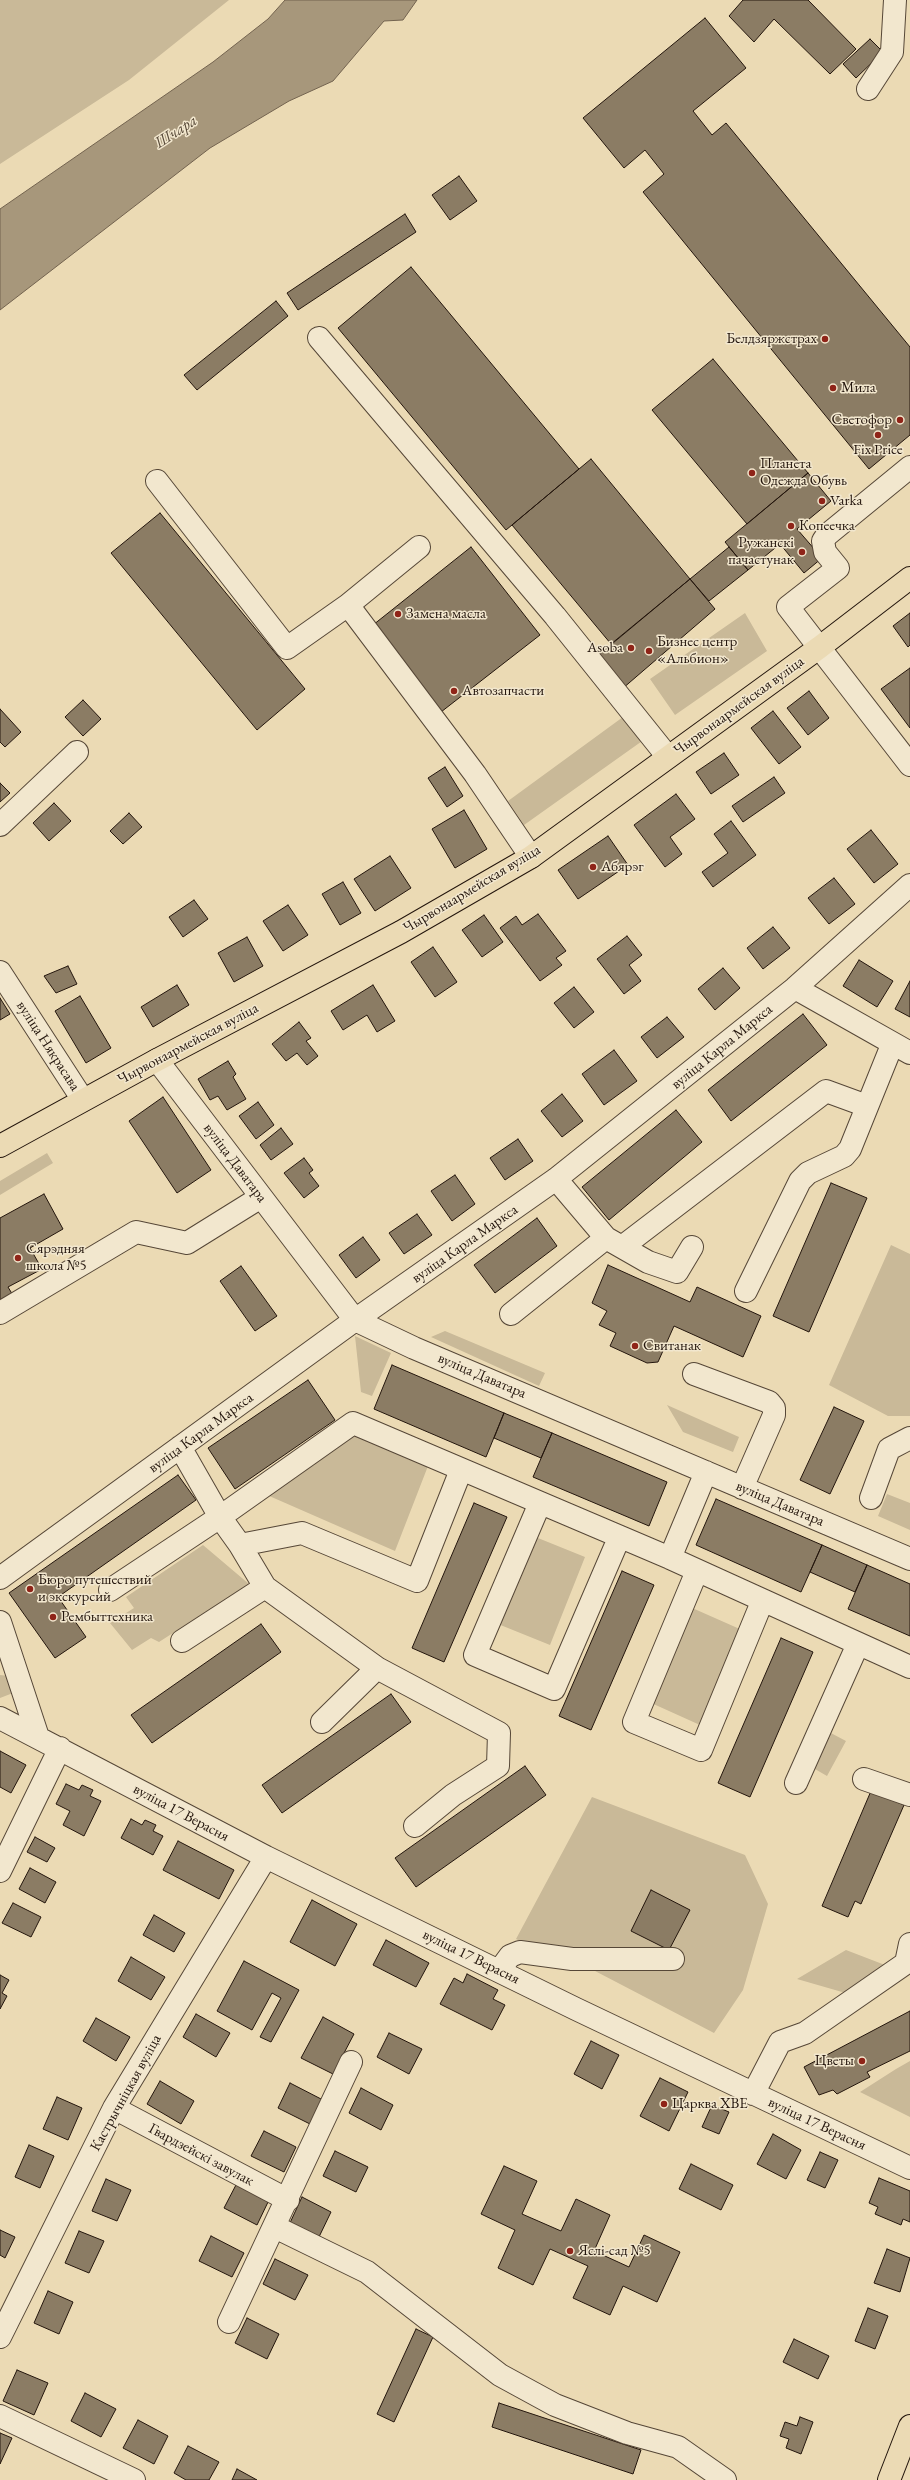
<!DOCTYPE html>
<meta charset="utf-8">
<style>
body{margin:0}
canvas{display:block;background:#ebdab4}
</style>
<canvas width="910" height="2480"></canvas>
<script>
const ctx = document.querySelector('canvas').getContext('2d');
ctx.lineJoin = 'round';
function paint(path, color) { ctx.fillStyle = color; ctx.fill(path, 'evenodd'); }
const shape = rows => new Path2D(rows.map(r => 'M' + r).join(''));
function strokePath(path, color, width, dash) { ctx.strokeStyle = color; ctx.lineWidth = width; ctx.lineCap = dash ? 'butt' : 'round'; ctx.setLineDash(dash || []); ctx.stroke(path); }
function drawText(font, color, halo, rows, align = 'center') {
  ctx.font = font + ' "EB Garamond",serif'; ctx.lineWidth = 3; ctx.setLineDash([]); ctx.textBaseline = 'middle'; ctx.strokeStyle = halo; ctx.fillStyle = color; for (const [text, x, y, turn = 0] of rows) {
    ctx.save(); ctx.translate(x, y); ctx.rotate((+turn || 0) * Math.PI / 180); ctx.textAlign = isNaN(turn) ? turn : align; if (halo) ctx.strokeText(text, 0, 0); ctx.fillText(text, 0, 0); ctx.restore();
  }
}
const green = shape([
 [0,0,229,0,129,80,0,164],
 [745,613,767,651,675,715,650,679],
 [623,717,645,739,524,825,508,801],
 [47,1153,53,1163,0,1195,0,1181],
 [891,1245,910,1254,910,1416,888,1416,829,1385],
 [445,1331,545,1373,539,1386,431,1337],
 [355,1336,391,1353,372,1396,361,1392],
 [667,1405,739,1437,733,1452,683,1432],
 [355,1435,428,1466,395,1551,267,1495],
 [887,1494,910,1503,910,1530,878,1516],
 [533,1536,585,1557,550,1645,498,1624],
 [203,1545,249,1584,159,1642,151,1638,132,1650,110,1623,134,1608,126,1597],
 [690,1607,742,1630,700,1725,649,1702],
 [0,1675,9,1676,13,1693,0,1698],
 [827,1731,846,1741,827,1776,808,1765],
 [592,1797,745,1855,768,1904,743,1990,714,2033,572,1959,541,1951,516,1939],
 [846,1950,885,1965,849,1994,797,1979],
 [910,2061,910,2117,860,2092,896,2069]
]);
const water = shape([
 [285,0,417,0,403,20,384,21,333,81,289,101,210,148,0,310,0,209,213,62,268,19,285,0]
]);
const building = shape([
 [743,0,808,0,856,49,830,74,774,19,754,42,729,16,743,0],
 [705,18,746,68,693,111,712,135,726,123,910,347,910,435,869,469,643,192,664,174,645,150,624,168,583,118,705,18],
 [870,39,883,52,856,78,843,64,870,39],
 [459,176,477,201,450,220,432,195,459,176],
 [405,214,416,232,298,310,287,293,405,214],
 [411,267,579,469,506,530,338,328,411,267],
 [276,301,288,316,197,390,184,375,276,301],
 [713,359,808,473,747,524,652,410,713,359],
 [591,459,690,579,611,644,512,525,591,459],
 [808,473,831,501,797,529,822,558,804,573,780,544,748,570,725,542,808,473],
 [160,513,305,689,257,730,111,553,160,513],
 [471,547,540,635,441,712,373,625,471,547],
 [729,547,748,570,709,601,690,579,729,547],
 [690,579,715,609,622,689,595,658,690,579],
 [910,613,910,645,908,647,893,626,910,613],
 [910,668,910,728,881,689,910,668],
 [809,691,829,718,808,735,787,708,809,691],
 [83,700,101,719,83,736,65,717,83,700],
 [0,709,21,732,5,747,0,742,0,709],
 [773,711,801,747,779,764,751,728,773,711],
 [724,753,739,775,711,794,696,772,724,753],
 [445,767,463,796,447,807,428,778,445,767],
 [774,777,785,793,743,822,732,806,774,777],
 [0,783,10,793,0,802,0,783],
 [676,794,695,819,670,837,682,854,665,867,634,825,676,794],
 [54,803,71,821,49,841,33,823,54,803],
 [464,810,487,849,455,868,432,829,464,810],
 [129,813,142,827,123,844,110,831,129,813],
 [731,821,756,855,713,887,702,872,728,853,714,834,731,821],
 [871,830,898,864,874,883,847,849,871,830],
 [608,836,628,865,578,899,558,870,608,836],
 [390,856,411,888,375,911,354,879,390,856],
 [834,878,855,904,829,924,808,898,834,878],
 [343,882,361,913,340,925,322,894,343,882],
 [194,900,208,919,183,937,169,917,194,900],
 [288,905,308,935,283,951,263,921,288,905],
 [538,914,566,951,556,958,562,965,540,981,500,928,516,916,522,925,538,914],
 [484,915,503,942,482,957,462,930,484,915],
 [773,927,790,948,763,969,747,948,773,927],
 [627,936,642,955,629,965,641,981,624,994,597,959,627,936],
 [247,937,263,966,234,982,218,953,247,937],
 [433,947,457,982,435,997,411,962,433,947],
 [859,960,893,981,877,1007,843,986,859,960],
 [68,966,77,984,56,993,44,976,68,966],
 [723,968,740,988,715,1010,698,989,723,968],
 [910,981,910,1017,895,1009,910,981],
 [177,985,189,1005,153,1027,141,1007,177,985],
 [373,985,395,1021,377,1032,367,1015,343,1030,331,1011,373,985],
 [574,987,594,1012,574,1028,554,1003,574,987],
 [80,996,111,1048,86,1063,55,1011,80,996],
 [0,998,10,1014,0,1020,0,998],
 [803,1014,827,1045,731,1121,708,1090,803,1014],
 [667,1017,684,1037,657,1058,641,1037,667,1017],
 [299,1022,311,1038,306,1041,318,1056,307,1065,297,1053,286,1061,272,1044,299,1022],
 [614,1050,637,1081,604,1105,582,1074,614,1050],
 [228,1061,236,1074,233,1077,246,1099,227,1110,218,1096,210,1100,198,1079,228,1061],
 [562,1094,583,1121,562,1137,541,1111,562,1094],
 [163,1097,211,1170,177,1193,129,1121,163,1097],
 [258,1102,274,1125,256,1139,239,1116,258,1102],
 [676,1110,702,1142,609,1220,582,1187,676,1110],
 [281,1128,293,1144,271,1160,260,1145,281,1128],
 [518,1139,533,1161,505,1180,490,1158,518,1139],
 [304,1158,313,1170,309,1173,319,1186,304,1198,284,1173,304,1158],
 [455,1175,475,1204,452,1221,431,1191,455,1175],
 [831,1183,867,1198,809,1332,773,1316,831,1183],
 [44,1194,63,1229,30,1248,42,1269,8,1287,14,1297,0,1305,0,1218,44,1194],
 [417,1214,432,1235,404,1254,389,1233,417,1214],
 [537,1218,557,1246,495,1293,474,1265,537,1218],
 [363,1237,380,1260,356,1278,339,1255,363,1237],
 [608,1265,690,1302,697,1287,761,1316,743,1357,674,1326,658,1362,647,1363,610,1346,616,1333,599,1325,607,1311,592,1303,608,1265],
 [241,1266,277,1316,255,1331,220,1281,241,1266],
 [392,1365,504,1413,486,1457,374,1409,392,1365],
 [308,1380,335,1420,235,1489,208,1448,308,1380],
 [834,1407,864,1421,830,1494,800,1480,834,1407],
 [504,1413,552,1433,541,1458,494,1438,504,1413],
 [552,1433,667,1482,649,1526,533,1477,552,1433],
 [178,1475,196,1500,58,1597,86,1637,55,1658,9,1593,178,1475],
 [716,1499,822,1545,801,1592,696,1545,716,1499],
 [474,1503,507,1517,444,1662,412,1648,474,1503],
 [822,1545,867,1565,855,1592,810,1572,822,1545],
 [867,1565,910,1584,910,1636,848,1609,867,1565],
 [622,1571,654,1585,591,1730,559,1716,622,1571],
 [261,1624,281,1652,152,1743,131,1715,261,1624],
 [781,1638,813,1652,750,1797,718,1783,781,1638],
 [391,1694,411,1722,282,1813,262,1785,391,1694],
 [0,1751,26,1765,11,1793,0,1787,0,1751],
 [525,1766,546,1795,416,1887,395,1858,525,1766],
 [66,1784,79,1790,82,1785,93,1790,90,1796,101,1801,84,1836,63,1825,70,1811,56,1804,66,1784],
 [871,1791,904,1805,861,1904,855,1901,848,1917,822,1906,871,1791],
 [131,1819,142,1825,145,1820,156,1825,153,1831,163,1836,153,1855,121,1838,131,1819],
 [35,1837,55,1848,47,1862,27,1852,35,1837],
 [178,1841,234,1870,219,1899,163,1870,178,1841],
 [30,1868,56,1882,45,1903,19,1889,30,1868],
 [651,1890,690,1910,669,1950,631,1931,651,1890],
 [312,1900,357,1924,335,1966,290,1942,312,1900],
 [13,1903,41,1917,31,1937,2,1923,13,1903],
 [154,1915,185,1933,174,1952,143,1935,154,1915],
 [386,1940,429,1963,416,1987,373,1965,386,1940],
 [131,1957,165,1977,151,2000,118,1981,131,1957],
 [244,1961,299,1990,271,2042,260,2037,281,1998,272,1993,252,2030,217,2011,244,1961],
 [467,1974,498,1990,493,1999,505,2005,492,2030,440,2004,454,1978,463,1983,467,1974],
 [0,1975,9,1980,2,1993,7,1996,0,2009,0,1975],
 [910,2011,910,2051,867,2072,870,2077,837,2094,833,2090,819,2095,804,2067,910,2011],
 [196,2014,230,2033,216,2057,183,2037,196,2014],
 [323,2017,354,2034,333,2074,301,2058,323,2017],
 [96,2018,130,2037,116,2061,83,2041,96,2018],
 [389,2033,422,2049,409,2074,377,2057,389,2033],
 [591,2041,619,2055,602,2089,574,2074,591,2041],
 [660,2078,688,2092,669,2131,640,2116,660,2078],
 [160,2081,194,2101,181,2124,147,2104,160,2081],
 [290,2083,323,2100,310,2124,278,2108,290,2083],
 [361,2088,393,2105,381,2130,349,2113,361,2088],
 [57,2097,82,2108,68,2140,43,2129,57,2097],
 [712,2105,729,2112,719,2134,702,2127,712,2105],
 [264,2131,296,2147,284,2172,251,2156,264,2131],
 [773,2134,801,2150,786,2179,757,2164,773,2134],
 [29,2145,54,2156,40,2188,15,2177,29,2145],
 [335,2151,368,2167,356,2192,323,2176,335,2151],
 [820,2152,838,2160,825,2188,807,2180,820,2152],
 [691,2164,733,2185,721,2210,679,2189,691,2164],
 [504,2166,537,2181,522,2214,561,2231,576,2199,610,2215,594,2251,629,2267,644,2235,680,2252,657,2302,623,2286,610,2315,573,2298,588,2266,550,2249,533,2285,498,2268,515,2230,481,2214,504,2166],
 [879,2178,910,2191,910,2222,903,2219,901,2225,875,2214,878,2207,869,2203,879,2178],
 [106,2179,131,2190,117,2221,92,2211,106,2179],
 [237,2183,269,2200,257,2225,224,2208,237,2183],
 [302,2197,331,2212,318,2239,289,2225,302,2197],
 [0,2230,15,2237,5,2258,0,2255,0,2230],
 [79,2231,104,2241,89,2273,65,2263,79,2231],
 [211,2236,244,2253,232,2277,199,2261,211,2236],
 [887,2249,910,2258,900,2292,874,2283,887,2249],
 [275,2259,308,2275,295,2300,263,2284,275,2259],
 [48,2291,73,2302,59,2334,34,2323,48,2291],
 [868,2308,888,2316,875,2349,855,2341,868,2308],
 [247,2318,279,2334,267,2359,235,2343,247,2318],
 [416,2329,433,2337,394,2422,377,2414,416,2329],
 [794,2339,829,2356,818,2379,783,2362,794,2339],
 [17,2370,48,2383,34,2415,3,2401,17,2370],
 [85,2393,116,2409,101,2437,71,2421,85,2393],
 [499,2403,641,2450,633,2474,492,2427,499,2403],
 [800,2417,813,2422,801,2454,786,2448,789,2439,780,2436,785,2422,797,2426,800,2417],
 [138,2420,168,2436,154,2464,123,2448,138,2420],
 [0,2433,12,2438,0,2464,0,2433],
 [188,2446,219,2462,209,2480,186,2480,174,2473,188,2446],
 [237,2469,257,2480,232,2480,237,2469]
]);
const minor = shape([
 [868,89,892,52,895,0],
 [319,338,555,616,668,757],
 [910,467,827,535,823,541,825,552,838,568,788,607,910,765],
 [157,481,287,648,348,605,475,774,531,857],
 [348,605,419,547],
 [0,825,77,752],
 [0,972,83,1100],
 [795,988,910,1053],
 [157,1060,355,1320,414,1348,910,1559],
 [556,1179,606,1238,648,1262,677,1272,692,1247],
 [622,1247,826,1091,867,1106],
 [746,1291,800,1181,808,1173,844,1156,850,1149,892,1045],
 [0,1313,136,1232,187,1243,261,1197],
 [511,1314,606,1238],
 [694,1374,769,1402,774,1408,774,1415,742,1488],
 [871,1498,889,1449,910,1438],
 [540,1503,475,1655,554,1689,619,1538],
 [240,1545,302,1533,417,1581,461,1470],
 [670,1558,706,1472],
 [697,1571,634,1722,701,1750,762,1602],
 [0,1578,355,1320,556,1179,795,988,910,885],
 [110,1590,220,1517,180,1447],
 [0,1622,38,1737],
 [182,1641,265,1587],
 [0,1718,266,1857,576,2009,910,2168],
 [322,1722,377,1668],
 [864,1779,910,1795],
 [796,1783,858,1644],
 [415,1826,453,1795,498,1766,499,1733,377,1668,265,1587,240,1545,220,1517,353,1423,670,1558,910,1667],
 [0,1871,60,1748],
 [499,1971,510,1956,520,1952,572,1959,673,1959],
 [753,2094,780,2042,805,2033,906,1963,910,1944],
 [114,2108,288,2200],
 [275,2227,367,2272,500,2375,555,2405,627,2433,678,2447,725,2480],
 [229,2322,351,2062],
 [0,2337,114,2108,266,1857],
 [0,2416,134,2480]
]);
const major = shape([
 [0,1146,157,1060,401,932,531,857,820,647,910,578],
 [889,2480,910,2426]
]);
const markers = [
 [825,339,4,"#8f2418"],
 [833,388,4,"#8f2418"],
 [900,420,4,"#8f2418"],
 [878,435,4,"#8f2418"],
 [752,473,4,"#8f2418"],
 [822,501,4,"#8f2418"],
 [791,526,4,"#8f2418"],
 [802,552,4,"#8f2418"],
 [398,614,4,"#8f2418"],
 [631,648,4,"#8f2418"],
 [649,651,4,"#8f2418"],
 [454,691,4,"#8f2418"],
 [593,867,4,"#8f2418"],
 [18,1258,4,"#8f2418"],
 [635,1346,4,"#8f2418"],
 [30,1589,4,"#8f2418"],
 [53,1617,4,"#8f2418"],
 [862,2061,4,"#8f2418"],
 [664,2104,4,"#8f2418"],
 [570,2251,4,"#8f2418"]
];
const poiNames = [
 ["Белдзяржстрах",817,339,"right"],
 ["Мила",841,388],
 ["Светофор",892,420,"right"],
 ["Fix Price",878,450,"center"],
 ["Планета",760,464],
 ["Одежда Обувь",760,481],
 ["Varka",830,501],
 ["Копеечка",799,526],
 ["Ружанскі",794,543,"right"],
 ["пачастунак",794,560,"right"],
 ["Замена масла",406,614],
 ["Бизнес центр",657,642],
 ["«Альбион»",657,659],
 ["Asoba",623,648,"right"],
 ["Автозапчасти",462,691],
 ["Абярэг",601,867],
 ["Сярэдняя",26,1249],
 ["школа №5",26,1266],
 ["Свитанак",643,1346],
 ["Бюро путешествий",38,1580],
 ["и экскурсий",38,1597],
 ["Рембыттехника",61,1617],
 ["Цветы",854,2061,"right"],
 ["Царква ХВЕ",672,2104],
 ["Яслі-сад №5",578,2251]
];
const streetNames = [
 ["Чырвонаармейская вуліца",739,706,-36],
 ["Чырвонаармейская вуліца",472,889,-31],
 ["Чырвонаармейская вуліца",188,1044,-28],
 ["вуліца Някрасава",48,1046,57],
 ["вуліца Карла Маркса",722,1047,-39],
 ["вуліца Даватара",235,1163,53],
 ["вуліца Карла Маркса",465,1244,-35],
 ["вуліца Даватара",482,1376,23],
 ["вуліца Карла Маркса",201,1433,-36],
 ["вуліца Даватара",780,1504,23],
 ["вуліца 17 Верасня",181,1813,28],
 ["вуліца 17 Верасня",471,1957,26],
 ["Кастрычніцкая вуліца",126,2093,-61],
 ["вуліца 17 Верасня",817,2124,25],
 ["Гвардзейскі завулак",201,2155,28]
];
const waterNames = [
 ["Шчара",176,132,-33]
];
paint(green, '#c9b998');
paint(water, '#a7977b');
strokePath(water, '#73634f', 1);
paint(building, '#8b7c64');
strokePath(building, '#24160d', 1);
strokePath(minor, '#564737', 24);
strokePath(major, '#24160d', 24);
strokePath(minor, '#f2e7ce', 22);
strokePath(major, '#ebdab4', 22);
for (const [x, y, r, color] of markers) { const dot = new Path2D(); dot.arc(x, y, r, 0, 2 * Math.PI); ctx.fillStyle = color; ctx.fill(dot); strokePath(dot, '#f2e7ce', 1.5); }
drawText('15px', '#24160d', '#f2e7ce', poiNames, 'left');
drawText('15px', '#24160d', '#f2e7ce', streetNames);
drawText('italic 16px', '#584a39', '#f2e7ce', waterNames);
</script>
